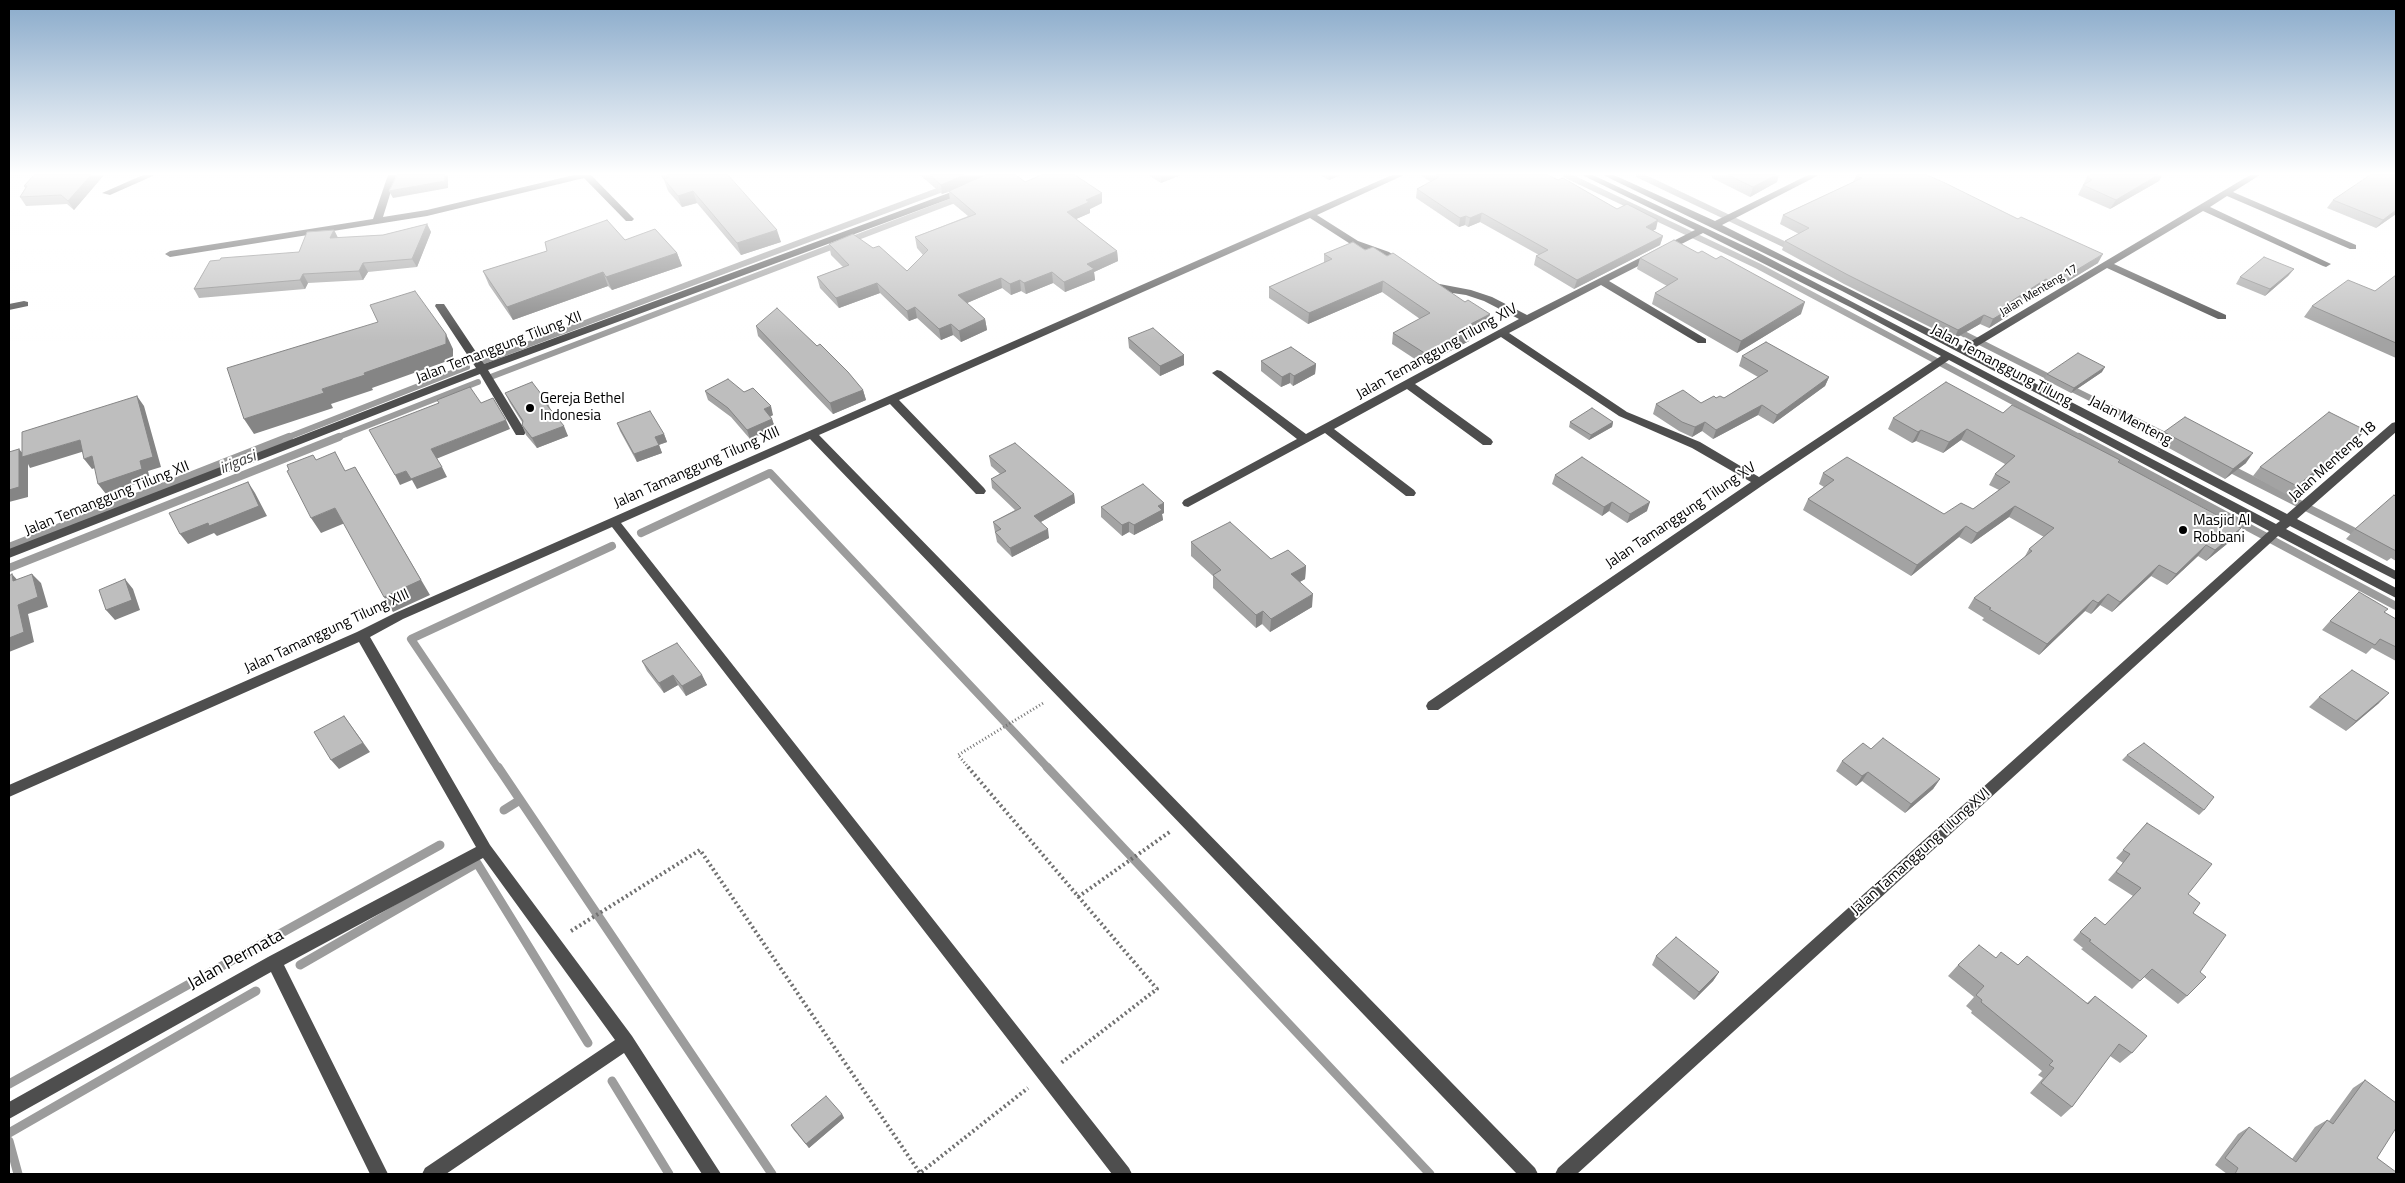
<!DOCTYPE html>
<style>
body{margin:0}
#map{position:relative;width:2405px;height:1183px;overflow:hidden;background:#fff;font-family:"Titillium Web",sans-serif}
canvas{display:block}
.frame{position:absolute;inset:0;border:10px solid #000;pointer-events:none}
</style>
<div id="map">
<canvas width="2405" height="1183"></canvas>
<div class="frame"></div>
</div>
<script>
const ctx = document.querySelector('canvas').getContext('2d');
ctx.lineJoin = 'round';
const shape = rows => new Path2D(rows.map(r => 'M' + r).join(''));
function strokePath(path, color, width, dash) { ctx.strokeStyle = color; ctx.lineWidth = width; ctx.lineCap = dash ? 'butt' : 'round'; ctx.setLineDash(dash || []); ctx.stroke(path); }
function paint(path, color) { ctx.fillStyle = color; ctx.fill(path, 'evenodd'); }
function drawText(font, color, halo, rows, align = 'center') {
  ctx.font = font + ' "Titillium Web",sans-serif'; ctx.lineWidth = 4; ctx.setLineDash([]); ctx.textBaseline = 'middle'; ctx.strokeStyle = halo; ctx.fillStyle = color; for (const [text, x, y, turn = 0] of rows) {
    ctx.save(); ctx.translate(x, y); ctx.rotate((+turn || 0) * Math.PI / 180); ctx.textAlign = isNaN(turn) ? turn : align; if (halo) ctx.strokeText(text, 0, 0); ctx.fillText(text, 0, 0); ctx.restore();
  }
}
const streamFar2 = shape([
 [1566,175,1758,266,2081,438],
 [1639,175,1792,248],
 [850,240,960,198],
 [1954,329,2053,379],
 [481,362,948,187],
 [488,378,839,244],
 [2068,387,2171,438],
 [286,438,467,367],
 [336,438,478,382]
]);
const streamFar1 = shape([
 [2079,437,2396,606],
 [2168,437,2172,439],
 [2227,467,2361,535],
 [641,533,770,473,1048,768],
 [9,547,289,437],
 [9,568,339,437],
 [498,768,411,639,612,546]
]);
const stream = shape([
 [498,767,772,1174],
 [1047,767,1430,1174],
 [504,810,520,800],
 [300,965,477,863,588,1043],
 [612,1081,669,1174],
 [9,1084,440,845],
 [9,1133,256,991],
 [9,1141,18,1174]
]);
const pathFar1 = shape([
 [969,768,958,755,1045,702]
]);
const path = shape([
 [968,767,1157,989,1061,1063],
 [1078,897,1171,831],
 [571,931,700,850,920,1173,1028,1088]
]);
const minor = shape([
 [143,175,155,175,110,195,102,193,143,175],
 [388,175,396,175,383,217,427,210,574,175,591,175,634,219,632,221,626,221,584,178,427,216,170,257,165,254,170,251,373,219,388,175],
 [1392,175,1404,175,1317,215,1358,241,1389,252,1404,262,1404,266,1398,266,1383,256,1352,245,1310,218,899,400,984,488,986,491,984,494,976,494,890,404,819,435,1535,1168,1538,1174,1517,1174,810,439,621,523,1129,1168,1132,1174,1112,1174,612,527,403,619,370,637,490,845,632,1036,721,1174,702,1174,624,1053,446,1174,422,1174,425,1168,615,1040,483,858,284,965,388,1174,370,1174,271,972,9,1119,9,1102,268,957,476,847,359,642,9,797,9,785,357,632,395,613,1392,175],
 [1582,175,1593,175,1759,253,2276,524,2280,521,1842,291,1603,175,1614,175,1715,221,1808,175,1819,175,1722,225,1963,346,2250,175,2260,175,2233,192,2356,245,2356,249,2350,249,2227,196,2210,207,2331,264,2326,267,2323,266,2203,211,2114,264,2226,315,2226,319,2218,319,2107,268,1971,350,2287,514,2392,423,2396,422,2396,432,2297,519,2396,571,2396,580,2290,526,2286,529,2396,588,2396,598,2278,536,1577,1174,1555,1174,1558,1168,2269,531,1949,360,1763,485,1438,710,1428,710,1426,706,1428,702,1751,482,1692,448,1619,416,1501,337,1415,384,1491,439,1493,442,1491,445,1483,445,1407,389,1334,429,1414,490,1416,493,1414,496,1406,496,1325,433,1188,507,1184,506,1182,503,1184,500,1297,439,1212,373,1217,370,1221,371,1306,434,1519,319,1484,301,1466,295,1439,291,1429,286,1429,282,1471,290,1492,297,1527,315,1695,230,1582,175],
 [1703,233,1852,308,1941,356,1759,477,1700,442,1627,412,1509,333,1601,285,1698,343,1706,343,1706,339,1609,281,1703,233],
 [965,187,970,190,968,192,488,370,526,432,524,435,516,435,480,374,9,558,9,549,476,368,435,306,436,304,444,304,484,364,965,187],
 [24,301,28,302,28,306,9,310,9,304,24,301]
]);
const wall = shape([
 [34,175,104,175,74,210,67,204,26,206,20,197,25,188,24,186],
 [660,175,728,175,781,242,741,255,697,203,682,207,668,191,664,180],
 [920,175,1016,175,1025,182,1102,193,1102,203,1090,209,1090,213,1076,219,1117,251,1118,261,1094,272,1095,280,1065,292,1053,283,1026,294,1021,291,1011,295,1002,288,967,303,985,319,987,330,961,342,953,335,941,340,917,318,909,321,880,293,839,308,820,288,817,277,843,267,831,255,829,244,873,248,907,271,923,255,917,248,915,237,968,216,950,201,949,192,942,194],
 [1148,175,1181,175,1161,183],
 [1320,175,1341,175,1329,180],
 [1420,175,1548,175,1656,229,1653,231,1663,236,1660,245,1574,289,1534,265,1536,256,1539,255,1480,222,1468,227,1465,225,1459,227,1416,198,1417,189,1431,182],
 [1712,175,1779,175,1777,182,1750,197,1712,178],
 [2090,175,2162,175,2159,181,2110,209,2078,195,2087,177],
 [1856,176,2098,263,2065,283,2061,281,2046,291,2041,288,2012,306,2008,316,1989,328,1980,324,1954,339,1844,284,1782,250,1785,241,1799,234,1780,224,1783,215,1853,182],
 [2333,200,2396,214,2376,228,2327,208],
 [427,224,431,232,417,267,368,272,363,280,308,283,305,289,199,298,194,289,299,252,334,230,338,238,383,235],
 [625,240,677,253,682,266,612,290,608,286,513,320,489,285,483,271],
 [1324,254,1488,325,1470,334,1469,341,1424,365,1392,344,1393,333,1420,319,1382,292,1308,324,1269,298,1269,287,1324,263],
 [1640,258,1801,314,1737,353,1652,304,1655,293,1667,286,1637,269],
 [2294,269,2288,276,2265,296,2236,284,2240,277],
 [2396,275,2396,358,2304,317,2312,306,2375,291],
 [756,326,863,390,866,400,833,414,758,336],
 [1128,338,1184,355,1184,365,1160,376,1129,348],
 [1742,356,1829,377,1825,386,1773,424,1758,415,1713,439,1702,431,1692,437,1679,431,1653,414,1656,404,1701,403,1716,398,1724,398,1758,377,1739,366],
 [1261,361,1316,364,1315,374,1293,386,1290,383,1281,387,1261,371],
 [2102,372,2071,393,2044,379,2047,374],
 [705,391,773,415,770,417,772,419,775,428,750,439,731,417,708,400],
 [505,393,548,403,551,411,568,436,537,448,526,435,522,425,522,422,510,403],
 [2003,413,2120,460,2118,462,2241,528,2233,539,2206,561,2198,556,2167,585,2151,576,2112,612,2100,605,2091,614,2085,611,2039,655,1982,620,1984,618,1968,608,1974,598,2024,558,2029,549,2044,537,2009,517,1971,544,1959,537,1911,576,1803,510,1808,499,1824,487,1819,484,1823,473,1944,514,1973,509,1999,490,1989,485,1995,474,2005,464,1961,440,1943,453,1916,441,1912,443,1888,429,1893,418],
 [1570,422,1613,422,1612,427,1589,440,1569,427],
 [617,423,664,434,667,442,659,445,662,453,637,462,620,431],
 [2365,430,2358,439,2289,496,2253,476,2260,467],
 [2164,432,2246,463,2225,479,2158,442],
 [989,456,1074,494,1075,503,1041,522,1049,538,1012,557,997,542,993,522,1015,510,992,488,991,479,1000,474,991,466],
 [1555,475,1647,511,1627,523,1609,511,1602,516,1552,484],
 [2396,497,2396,561,2391,558,2387,561,2346,539,2355,529],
 [1164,503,1164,513,1162,514,1163,520,1134,535,1129,532,1122,536,1101,517,1101,507],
 [1191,542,1306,566,1305,579,1300,582,1312,607,1270,632,1262,624,1256,628,1213,588,1213,576,1191,556],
 [2384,612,2396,619,2396,661,2372,648,2366,654,2322,630,2330,621],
 [642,661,702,675,707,685,686,696,678,685,664,693,647,671],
 [2319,697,2379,703,2346,731,2309,707],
 [1871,749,1940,779,1933,789,1905,813,1862,781,1856,786,1836,771,1842,761],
 [2127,755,2204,810,2199,815,2122,760],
 [2147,823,2188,894,2193,913,2200,972,2187,996,2178,1004,2144,977,2132,989,2081,949,2083,948,2073,940,2080,932,2105,925,2133,896,2108,880,2123,863,2116,858],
 [1656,956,1719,972,1713,981,1694,1000,1652,965],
 [1996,958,2018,965,2087,1003,2095,996,2132,1053,2120,1063,2110,1056,2072,1107,2061,1117,2030,1093,2043,1078,2038,1075,2042,1071,1971,1013,1972,1011,1966,1006,1974,997,1948,976,1958,965],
 [2365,1080,2377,1158,2396,1174,2227,1174,2215,1165,2238,1134,2249,1127,2292,1159,2315,1127,2327,1120,2329,1121,2353,1088],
 [842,1114,844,1118,809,1148,793,1129,791,1125]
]);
const shadedWall = shape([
 [91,175,104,175,74,210,68,201],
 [445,175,448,175,448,188,393,198,389,191],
 [964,175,989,175,942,194,941,185],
 [1161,175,1181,175,1161,183],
 [1329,175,1341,175,1329,180],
 [1772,175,1779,175,1777,182,1750,197,1753,187],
 [2158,175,2162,175,2159,181,2110,209,2116,200],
 [693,191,697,203,682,207,678,196],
 [1102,193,1102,203,1090,209,1090,213,1067,223,1067,212,1086,200],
 [2396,210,2396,214,2376,228,2383,220],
 [1482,213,1480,222,1468,227,1470,218],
 [1466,216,1465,225,1459,227,1460,218],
 [1658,220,1656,229,1643,236,1646,227],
 [427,224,431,232,417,267,412,259],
 [334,230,338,238,330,238],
 [777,230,781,242,741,255,737,243],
 [1663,236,1660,245,1574,289,1577,280],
 [1117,251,1118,261,1094,272,1095,280,1065,292,1064,282,1087,264],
 [677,253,682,266,612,290,606,277],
 [2103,254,2098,263,2065,283,2070,274],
 [363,263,368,272,363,280,359,271],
 [2294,269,2288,276,2265,296,2270,289],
 [603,272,608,286,513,320,507,307],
 [1052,272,1053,283,1026,294,1024,283],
 [2066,272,2061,281,2046,291,2051,282],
 [303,274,308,283,305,289,300,280],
 [1001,278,1002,288,960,306,958,295],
 [2046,279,2041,288,2002,313,2007,304],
 [1020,280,1021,291,1011,295,1010,284],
 [1383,281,1382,292,1308,324,1309,313],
 [877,283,880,293,839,308,836,298],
 [1805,302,1801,314,1737,353,1741,341],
 [915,307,917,318,909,321,907,311],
 [2013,307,2008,316,1989,328,1993,319],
 [1490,314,1488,325,1470,334,1469,341,1424,365,1426,354,1465,327],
 [1984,315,1980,324,1954,339,1958,330],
 [985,319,987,330,961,342,959,331],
 [951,324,953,335,941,340,939,329],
 [446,334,453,349,453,359,372,388,373,390,331,404,333,408,254,434,244,419,364,373],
 [1184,355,1184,365,1160,376,1160,366],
 [1316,364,1315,374,1293,386,1294,376],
 [2105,367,2102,372,2071,393,2074,388],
 [1290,373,1290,383,1281,387,1282,377],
 [1829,377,1825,386,1773,424,1777,415],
 [863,390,866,400,833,414,830,403],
 [137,396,144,406,161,467,148,471,150,479,106,494,98,484,140,461],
 [1762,405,1758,415,1713,439,1716,430],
 [771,406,773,415,766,418,764,409],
 [772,419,775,428,750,439,747,430],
 [506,420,510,429,436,459,431,449],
 [1613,422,1612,427,1589,440,1591,435],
 [1705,422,1702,431,1692,437,1695,427],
 [564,426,568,436,537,448,532,438],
 [1967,429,1961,440,1943,453,1949,442],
 [1921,430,1916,441,1912,443,1918,432],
 [2365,430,2358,439,2289,496,2297,486],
 [664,434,667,442,658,445,655,437],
 [80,440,88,450,30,468,28,464,28,497,9,502,9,490,19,449,25,456],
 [659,445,662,453,637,462,634,454],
 [2253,453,2246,463,2225,479,2233,469],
 [92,456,100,466,92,469,84,459],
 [355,467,430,595,393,612,384,597],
 [442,467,447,477,417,489,412,480,400,485,395,475,406,471],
 [248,482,255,493,267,516,217,536,214,533,188,544,180,534],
 [1074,494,1075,503,1035,525,1034,516],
 [1612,502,1609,511,1602,516,1604,507],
 [1650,502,1647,511,1627,523,1630,514],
 [1164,503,1164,513,1162,514,1163,520,1134,535,1134,525,1158,506],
 [2015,506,2009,517,1971,544,1977,533],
 [335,508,345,523,321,533,311,518],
 [1129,522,1129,532,1122,536,1122,525],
 [1966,526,1959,537,1911,576,1917,565],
 [2241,528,2233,539,2206,561,2215,550],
 [1048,529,1049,538,1012,557,1010,548],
 [2206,545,2198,556,2167,585,2176,574],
 [2159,565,2151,576,2112,612,2120,602],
 [1306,566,1305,579,1290,587,1291,574],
 [12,574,21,584,13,581],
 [32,574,41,583,48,607,28,614,34,642,9,652,9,638,18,605],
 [125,579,133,589,140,610,115,620,106,610],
 [1313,594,1312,607,1270,632,1271,619],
 [2108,594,2100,605,2091,614,2098,603],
 [2093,600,2085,611,2039,655,2047,644],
 [1263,611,1262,624,1256,628,1256,615],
 [673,675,678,685,664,693,659,683],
 [702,675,707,685,686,696,682,686],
 [2389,693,2379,703,2346,731,2356,721],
 [344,716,370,752,339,769,331,760],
 [1868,772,1862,781,1856,786,1862,776],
 [1940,779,1933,789,1905,813,1911,804],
 [1719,972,1713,981,1694,1000,1699,992],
 [842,1114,844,1118,809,1148,806,1144]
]);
const building = shape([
 [34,175,91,175,68,201,61,195,20,197,27,186,24,186,34,175],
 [397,175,445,175,445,181,389,191,397,175],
 [667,175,728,175,777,230,737,243,693,191,678,196,664,179,669,177,667,175],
 [930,175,964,175,941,185,930,175],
 [985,175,1016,175,1025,182,1041,175,1075,175,1102,193,1086,200,1089,202,1067,212,1117,251,1087,264,1094,269,1064,282,1052,272,1024,283,1020,280,1010,284,1001,278,958,295,985,319,959,331,951,324,939,329,915,307,907,311,877,283,836,298,817,277,849,265,829,244,853,234,873,248,879,246,907,271,928,250,915,237,976,214,949,191,985,175],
 [1436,175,1548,175,1558,180,1563,178,1617,209,1627,204,1658,220,1646,227,1663,236,1577,280,1536,256,1548,250,1482,213,1470,218,1466,216,1460,218,1417,189,1439,177,1436,175],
 [1728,175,1776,175,1753,187,1728,175],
 [1857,175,1927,175,1943,182,2018,219,2021,217,2103,254,2070,274,2066,272,2051,282,2046,279,2007,304,2013,307,1993,319,1984,315,1958,330,1848,275,1785,241,1809,228,1783,215,1862,178,1856,176,1857,175],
 [2090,175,2158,175,2116,200,2083,185,2092,180,2087,177,2090,175],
 [2370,175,2396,175,2396,210,2383,220,2333,200,2370,175],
 [607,220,625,240,655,229,677,253,606,277,603,272,507,307,483,271,547,251,545,242,607,220],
 [427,224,412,259,363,263,359,271,303,274,300,280,194,289,210,261,220,260,221,258,299,252,307,232,334,230,330,238,383,235,427,224],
 [1674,240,1698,253,1702,251,1716,259,1721,256,1805,302,1741,341,1655,293,1678,279,1640,258,1674,240],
 [1353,242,1365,250,1373,247,1387,256,1393,253,1465,302,1468,300,1490,314,1465,327,1471,330,1426,354,1393,333,1430,313,1383,281,1309,313,1269,287,1332,259,1324,254,1353,242],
 [2264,257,2294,269,2270,289,2240,277,2264,257],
 [2396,275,2396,343,2312,306,2348,280,2375,291,2396,275],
 [415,291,446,334,446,344,364,373,365,375,322,389,324,393,244,419,227,368,378,322,370,305,415,291],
 [777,308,817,346,820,344,848,372,863,390,830,403,756,326,777,308],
 [1153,328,1184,355,1160,366,1128,338,1153,328],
 [1766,342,1829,377,1777,415,1762,405,1716,430,1705,422,1695,427,1682,422,1656,404,1683,390,1701,403,1714,396,1716,398,1720,396,1724,398,1768,371,1742,356,1766,342],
 [1291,347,1316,364,1294,376,1290,373,1282,377,1261,361,1291,347],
 [2078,353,2105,367,2074,388,2047,374,2078,353],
 [728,379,744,392,753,388,771,406,764,409,772,419,747,430,728,408,705,391,728,379],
 [532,382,548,403,546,404,564,426,532,438,522,425,523,421,505,393,532,382],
 [1946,382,2003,413,2012,405,2054,426,2120,460,2118,462,2241,528,2215,550,2206,545,2176,574,2159,565,2120,602,2108,594,2098,603,2093,600,2047,644,1989,609,1991,608,1974,598,2032,551,2029,549,2054,528,2015,506,1977,533,1966,526,1917,565,1808,499,1834,480,1823,473,1847,457,1944,514,1961,503,1973,509,2010,482,1995,474,2015,456,1967,429,1949,442,1921,430,1918,432,1893,418,1946,382],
 [470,387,481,403,493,398,506,420,431,449,442,467,411,479,406,471,395,475,369,430,439,403,437,400,470,387],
 [137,396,153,457,140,461,142,469,98,484,92,456,84,459,80,440,22,457,22,432,137,396],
 [1592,408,1613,422,1591,435,1570,422,1592,408],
 [650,411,664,434,655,437,659,445,634,454,617,423,650,411],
 [2329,412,2365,430,2297,486,2260,467,2329,412],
 [2185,417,2253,453,2233,469,2164,432,2185,417],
 [1015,443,1074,494,1034,516,1048,529,1010,548,995,532,1001,529,993,522,1021,508,991,479,1006,471,989,456,1015,443],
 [19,449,19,487,9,490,9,452,19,449],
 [335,452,345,471,355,467,421,580,384,597,335,508,311,518,287,471,289,470,287,465,313,455,316,460,335,452],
 [1582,457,1650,502,1630,514,1612,502,1604,507,1555,475,1582,457],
 [248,482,259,506,209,526,208,523,180,534,169,513,248,482],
 [1143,484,1164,503,1158,506,1162,510,1134,525,1129,522,1122,525,1101,507,1143,484],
 [2394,495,2396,497,2396,551,2355,529,2394,495],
 [1230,522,1271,559,1288,550,1306,566,1291,574,1313,594,1271,619,1263,611,1256,615,1213,575,1221,570,1191,542,1230,522],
 [12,574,13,581,32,574,38,597,18,605,24,632,9,638,9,576,12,574],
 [125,579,132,600,106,610,99,590,125,579],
 [2359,592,2388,609,2384,612,2396,619,2396,647,2380,639,2375,645,2330,621,2359,592],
 [677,643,702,675,682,686,673,675,659,683,642,661,677,643],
 [2352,670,2389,693,2356,721,2319,697,2352,670],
 [344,716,363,743,331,760,314,732,344,716],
 [1883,738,1940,779,1911,804,1868,772,1862,776,1842,761,1863,743,1871,749,1883,738],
 [2144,743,2214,797,2204,810,2127,755,2144,743],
 [2147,823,2212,864,2188,894,2200,903,2193,913,2226,935,2200,972,2206,977,2187,996,2152,969,2140,981,2089,941,2091,940,2080,932,2095,917,2105,925,2141,888,2116,872,2130,854,2123,850,2147,823],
 [1676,937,1719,972,1699,992,1656,956,1676,937],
 [1979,945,1996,958,2001,952,2018,965,2027,956,2088,1004,2095,996,2147,1036,2132,1053,2119,1044,2072,1107,2041,1083,2054,1068,2049,1065,2053,1061,1981,1002,1982,1000,1976,995,1984,986,1958,965,1979,945],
 [2365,1080,2396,1103,2396,1128,2377,1158,2396,1172,2396,1174,2235,1174,2238,1168,2225,1158,2249,1127,2296,1162,2327,1120,2333,1124,2365,1080],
 [826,1096,842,1114,806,1144,791,1125,826,1096]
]);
const markers = [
 [530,408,5,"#000"],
 [2183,530,5,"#000"]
];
const farStreetnames = [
 ["Jalan Menteng 17",2039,291,-31]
];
const streetNames = [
 ["Jalan Temanggung Tilung XII",499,348,-21],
 ["Jalan Temanggung Tilung XIV",1437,352,-29],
 ["Jalan Temanggung Tilung",2001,366,28],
 ["Jalan Menteng",2130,421,27],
 ["Jalan Menteng 18",2333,462,-42],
 ["Jalan Tamanggung Tilung XIII",697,468,-24],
 ["Jalan Temanggung Tilung XII",107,499,-22],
 ["Jalan Tamanggung Tilung XV",1681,516,-34],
 ["Jalan Tamanggung Tilung XIII",327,632,-25],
 ["Jalan Tamanggung Tilung XVI",1921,852,-42]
];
const poiNames = [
 ["Gereja Bethel",540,399],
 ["Indonesia",540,416],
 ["Masjid Al",2193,521],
 ["Robbani",2193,538]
];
const waterNames = [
 ["irigasi",238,463,-22]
];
const nearStreetnames = [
 ["Jalan Permata",236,960,-29]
];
strokePath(streamFar2, '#9c9c9c', 6);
strokePath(streamFar1, '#9c9c9c', 8);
strokePath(stream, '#9c9c9c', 9);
strokePath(pathFar1, '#707070', 3, [1, 2.5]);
strokePath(path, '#707070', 4, [2, 3]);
paint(minor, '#4e4e4e');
paint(wall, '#a3a3a3');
paint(shadedWall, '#858585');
paint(building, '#bebebe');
strokePath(building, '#858585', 1);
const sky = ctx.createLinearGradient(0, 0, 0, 341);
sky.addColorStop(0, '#89aaca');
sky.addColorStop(0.51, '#fff');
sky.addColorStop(1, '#ffffff00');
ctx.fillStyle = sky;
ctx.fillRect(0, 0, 2405, 341);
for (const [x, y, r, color] of markers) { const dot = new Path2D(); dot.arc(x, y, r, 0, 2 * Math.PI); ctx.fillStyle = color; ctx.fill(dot); strokePath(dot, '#fff', 2); }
drawText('12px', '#000', '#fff', farStreetnames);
drawText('15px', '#000', '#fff', streetNames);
drawText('15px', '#000', '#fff', poiNames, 'left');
drawText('italic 16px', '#3d3d3d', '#fff', waterNames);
drawText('18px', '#000', '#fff', nearStreetnames);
</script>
